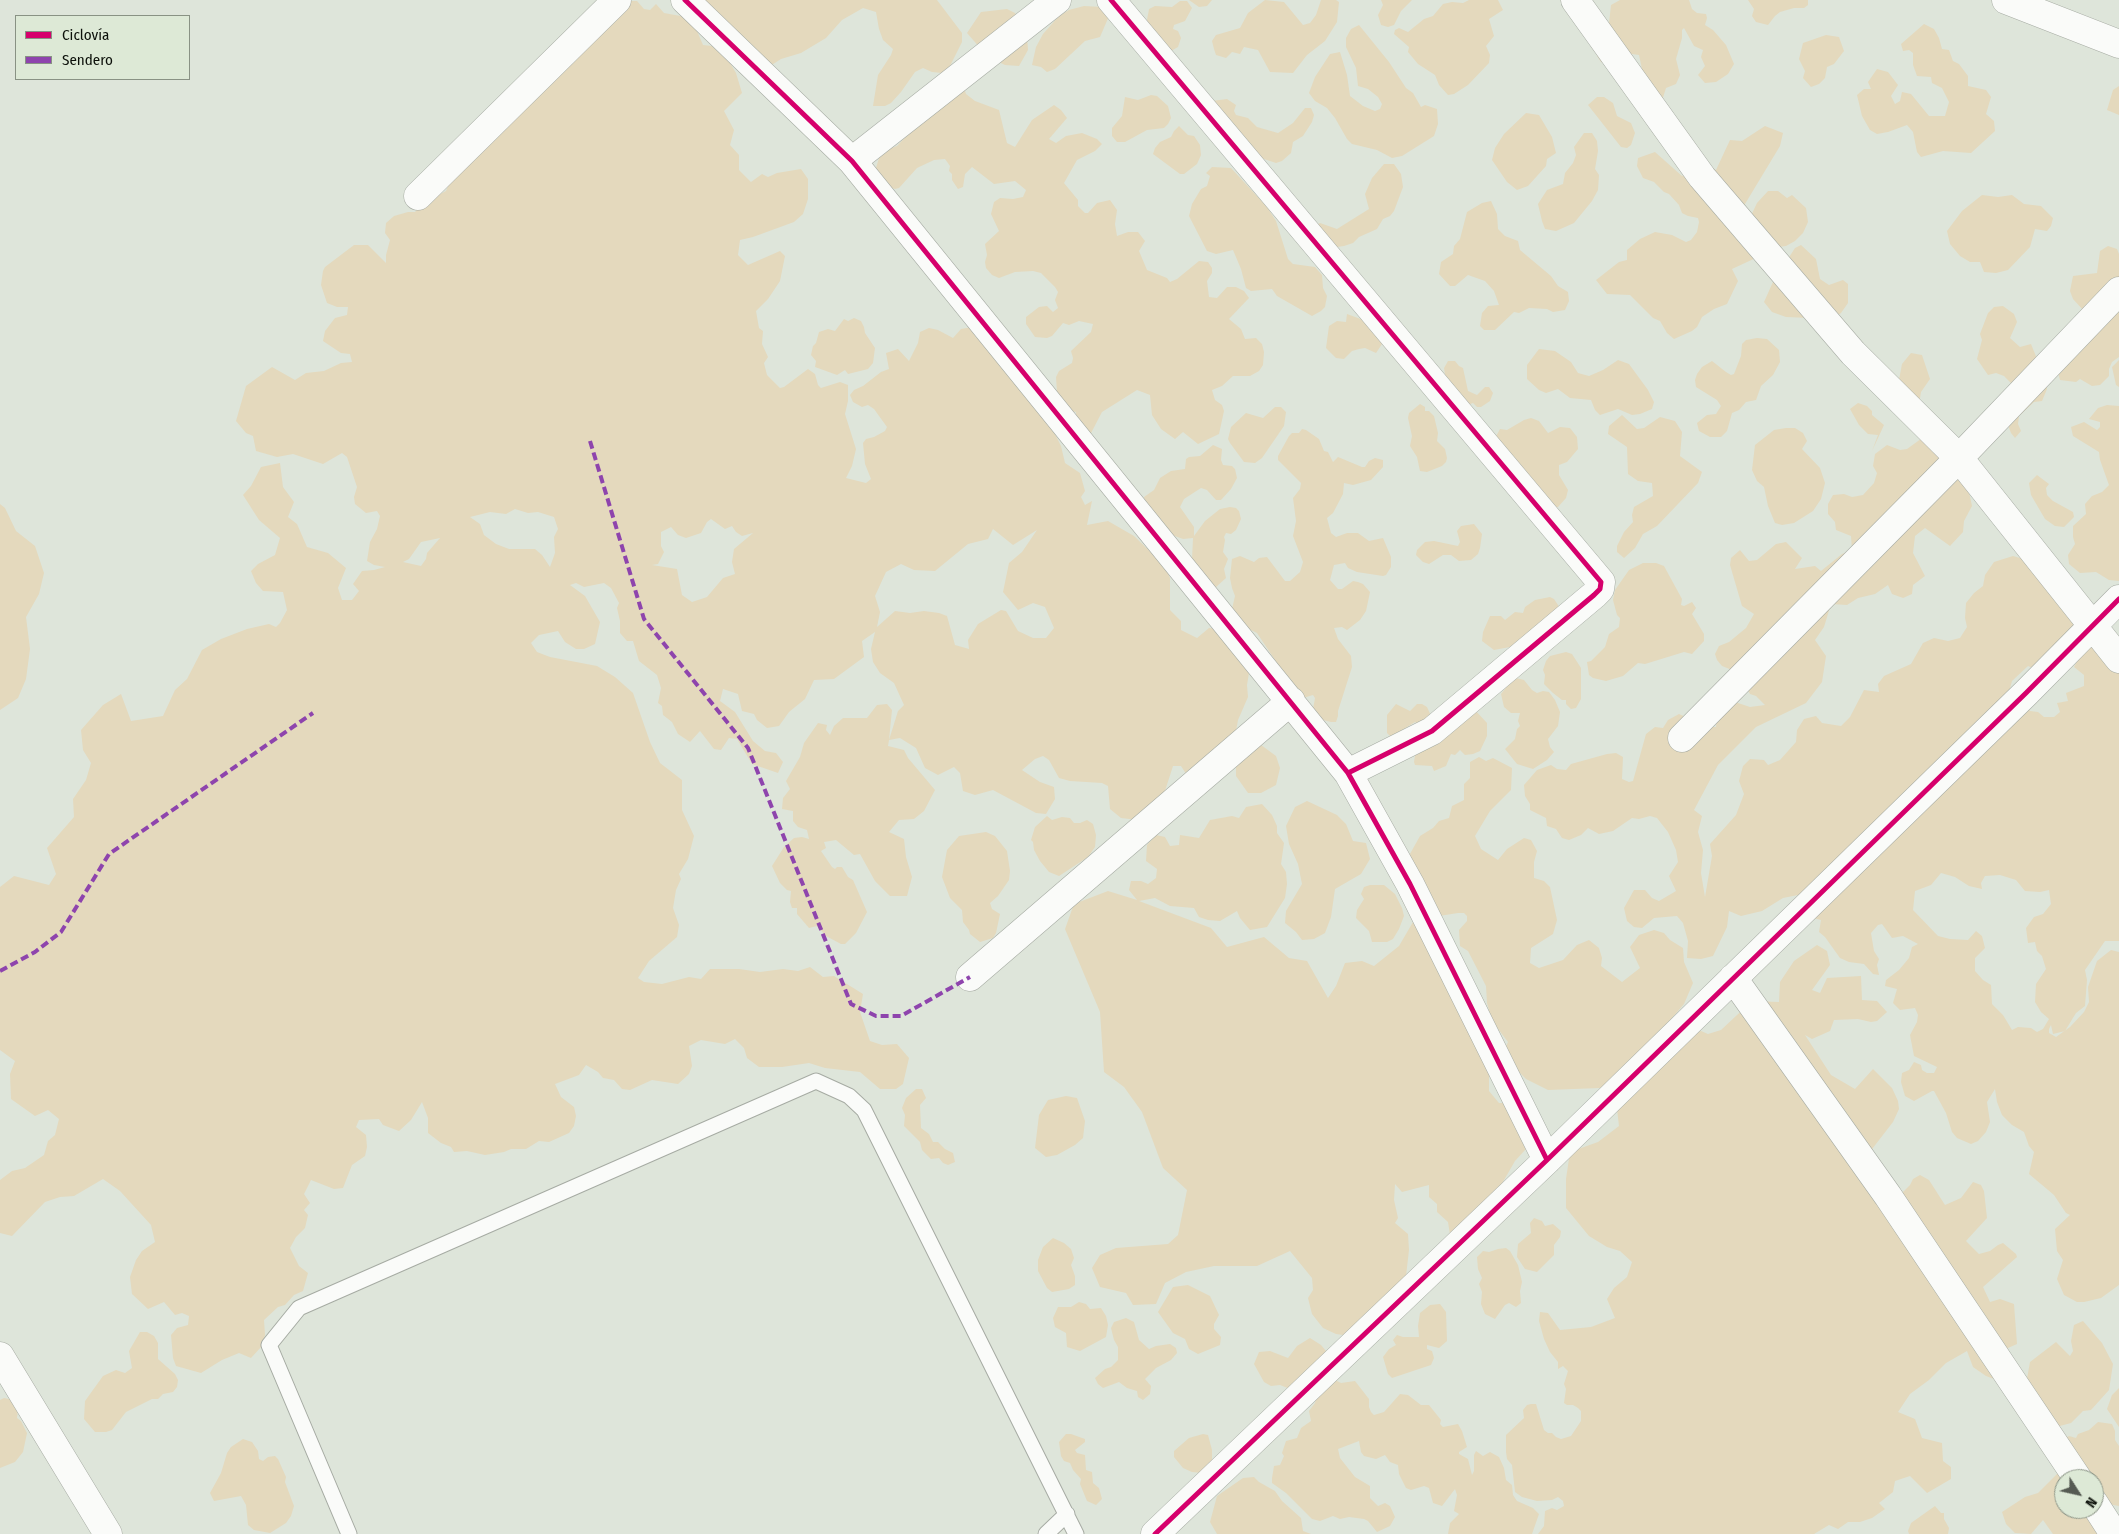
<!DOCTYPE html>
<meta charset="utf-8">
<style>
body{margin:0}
#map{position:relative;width:2119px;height:1534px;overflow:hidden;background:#dee5da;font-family:"Fira Sans Condensed",sans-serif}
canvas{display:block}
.legend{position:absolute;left:15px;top:15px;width:175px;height:65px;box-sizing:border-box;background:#dde9d6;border:1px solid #899284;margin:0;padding:6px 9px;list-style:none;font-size:15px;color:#0c100a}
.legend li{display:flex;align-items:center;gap:10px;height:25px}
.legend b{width:25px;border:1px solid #899284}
.north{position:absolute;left:2054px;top:1469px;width:50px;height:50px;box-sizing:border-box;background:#dde9d6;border:1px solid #899284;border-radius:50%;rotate:125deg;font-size:14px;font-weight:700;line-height:20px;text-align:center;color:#0c100a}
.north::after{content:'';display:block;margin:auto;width:18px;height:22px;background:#565b53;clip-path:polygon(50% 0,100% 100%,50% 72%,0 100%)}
</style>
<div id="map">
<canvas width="2119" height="1534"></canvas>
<ul class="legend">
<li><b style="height:6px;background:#d6006c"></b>Ciclovía</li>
<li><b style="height:6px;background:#8e44ad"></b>Sendero</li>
</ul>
<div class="north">N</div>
</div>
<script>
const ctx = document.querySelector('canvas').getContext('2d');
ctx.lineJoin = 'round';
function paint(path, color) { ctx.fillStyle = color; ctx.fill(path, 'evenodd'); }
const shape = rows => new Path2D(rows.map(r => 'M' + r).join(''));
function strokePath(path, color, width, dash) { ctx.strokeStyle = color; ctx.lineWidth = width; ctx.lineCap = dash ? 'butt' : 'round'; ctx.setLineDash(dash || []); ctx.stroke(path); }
const green = shape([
 [694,0,937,0,962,33,962,42,949,68,942,73,932,72,923,68,915,72,901,92,891,103,885,106,873,106,878,75,891,55,893,49,883,40,879,29,876,12,863,8,842,20,826,38,801,53,781,59,767,68],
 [1189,0,1212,0,1207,6,1199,7],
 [1265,0,1284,2,1303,25,1310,23,1316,15,1321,0,1336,0,1339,2,1337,22,1325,41,1307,55,1293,73,1270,72,1258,50,1244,47,1240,54,1232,52,1226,58,1216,55,1214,49,1212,41,1216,35,1240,28,1248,13],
 [1381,0,1412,0,1401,11,1394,25,1388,27,1381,25,1378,15,1383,5],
 [1469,0,1498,0,1503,10,1489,19,1494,36,1486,46,1490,55,1489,63,1468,85,1454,94,1448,95,1439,85,1435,75,1418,64,1408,52,1409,47,1394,34,1395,30,1399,28,1408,32,1424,19,1433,16,1443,4,1452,2,1463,3],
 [1620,0,1689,0,1692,9,1697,13,1706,14,1707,18,1705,25,1713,30,1726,45,1734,64,1728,74,1716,82,1705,83,1698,75,1705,66,1701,57,1703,50,1694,46,1684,28,1682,30,1682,38,1676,59,1680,75,1676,84,1666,88,1660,107,1633,88,1642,69,1639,55,1632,54,1623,66,1610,67,1601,62,1597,56,1595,42,1609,23,1611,5],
 [1748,0,1808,0,1808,5,1804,8,1794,8,1780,12,1775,16,1768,25,1756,22,1752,16,1754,9],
 [630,1,637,1,644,9,650,10,656,4,664,13,686,17,697,31,703,45,712,46,730,63,736,73,742,93,724,111,734,130,730,145,739,155,739,170,751,182,762,174,768,177,777,173,801,169,808,179,808,199,803,214,794,222,753,237,740,240,738,255,748,265,780,251,785,256,780,281,768,299,756,311,759,328,763,331,762,344,768,357,764,363,767,375,780,388,784,387,808,369,815,374,818,385,821,388,840,382,848,385,848,401,845,414,856,449,852,466,846,478,866,483,871,479,865,464,863,443,866,439,874,437,885,431,887,427,874,409,868,405,862,407,853,402,850,395,854,390,863,386,881,372,889,369,886,353,898,349,909,361,918,343,920,332,929,328,938,330,953,338,961,329,972,327,976,338,984,335,1054,432,1061,446,1065,463,1080,473,1085,491,1081,497,1085,505,1092,501,1087,525,1108,521,1134,536,1165,566,1170,578,1170,610,1181,621,1181,630,1197,638,1209,628,1220,629,1247,666,1249,673,1247,685,1248,697,1238,720,1236,731,1192,783,1181,766,1173,766,1163,797,1138,820,1121,818,1110,809,1108,786,1102,783,1070,781,1059,778,1049,760,1043,756,1035,759,1022,770,1040,782,1054,787,1055,799,1046,814,1036,813,993,790,975,795,963,791,960,773,954,767,938,775,925,768,916,748,900,738,889,740,888,746,904,750,908,758,935,790,924,811,914,819,899,820,889,832,904,839,906,857,912,877,907,896,890,896,875,881,860,854,854,855,836,840,824,842,826,848,821,851,832,867,835,869,837,867,842,867,848,877,853,880,867,912,856,933,845,944,841,944,826,936,817,926,809,928,797,914,797,908,792,908,790,902,791,891,787,890,780,883,772,866,784,847,794,838,802,837,809,839,807,830,798,827,793,821,793,811,782,809,783,798,790,789,786,781,800,757,804,743,818,723,827,725,826,730,830,735,834,726,843,718,867,718,877,705,887,704,892,710,889,740,898,711,904,705,894,683,880,673,873,662,871,649,875,632,862,641,864,657,834,679,814,680,805,699,789,712,779,726,767,728,757,720,754,714,742,711,738,694,723,689,720,701,735,712,753,741,765,751,776,753,783,762,778,773,752,764,737,739,729,738,721,750,714,749,700,731,690,742,678,734,672,722,663,715,662,706,658,703,661,688,657,675,639,661,633,641,627,641,620,633,620,621,617,608,619,603,611,588,604,583,584,587,576,583,570,585,585,596,600,622,595,644,584,649,576,649,565,642,558,631,539,635,531,643,537,652,550,657,597,666,615,677,633,693,650,742,660,763,682,780,682,810,694,836,688,859,679,874,681,879,676,890,673,908,679,925,677,937,649,961,638,978,644,982,662,984,689,977,701,979,710,969,739,969,760,972,783,969,798,971,810,967,823,977,834,976,863,994,860,1012,870,1041,882,1045,897,1044,909,1058,903,1084,896,1089,880,1089,860,1072,825,1068,809,1063,782,1067,759,1067,747,1058,744,1048,735,1039,725,1044,701,1040,689,1046,692,1066,689,1074,678,1084,652,1080,630,1090,622,1089,614,1080,603,1078,598,1072,586,1065,579,1075,555,1084,561,1097,574,1107,576,1116,574,1126,569,1133,549,1142,539,1141,526,1149,511,1149,504,1152,485,1155,467,1151,454,1152,451,1147,441,1143,428,1133,428,1118,422,1102,411,1120,399,1131,383,1125,379,1119,359,1120,356,1127,366,1135,367,1147,365,1156,352,1165,343,1188,334,1189,311,1180,304,1194,310,1203,304,1210,308,1215,305,1228,296,1237,290,1248,299,1266,308,1273,303,1291,294,1295,285,1305,278,1307,264,1320,265,1335,262,1346,251,1358,239,1353,222,1360,201,1373,176,1366,173,1358,171,1335,177,1328,188,1325,189,1316,182,1313,175,1315,164,1302,148,1309,132,1294,130,1277,136,1260,142,1251,155,1242,151,1225,120,1191,103,1179,74,1196,60,1197,45,1202,12,1236,0,1233,0,1180,12,1171,25,1168,44,1155,48,1141,55,1135,59,1119,48,1110,35,1116,11,1099,10,1074,15,1061,0,1050,0,887,14,876,49,885,56,874,47,848,74,817,73,799,86,780,91,763,83,750,81,730,103,705,121,694,131,721,163,716,175,690,187,679,202,650,221,639,247,629,269,624,276,627,280,623,287,610,283,592,263,591,256,583,251,571,258,564,275,555,280,538,259,520,243,495,251,486,261,467,280,463,283,487,294,502,288,517,297,524,307,547,328,553,346,568,338,588,342,600,352,600,359,591,353,584,362,571,374,570,385,567,374,565,367,561,370,542,377,529,380,516,377,511,366,513,355,504,354,497,357,487,347,457,342,453,323,464,293,454,277,457,256,451,253,436,246,433,236,421,246,386,272,367,295,380,306,373,324,371,341,363,352,362,350,354,341,353,323,341,325,331,335,318,347,315,348,307,337,307,327,303,321,285,323,271,325,267,354,245,368,245,386,263,386,255,390,240,385,233,386,223,394,216,408,212,415,212,423,203,446,191,450,181],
 [515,509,528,513,538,512,554,517,558,529,554,537,555,553,550,567,542,555,535,549,509,549,496,544,484,535,480,524,470,517,490,512,506,514],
 [711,519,725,529,732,526,736,532,742,536,753,533,734,549,732,562,735,574,723,578,707,597,692,602,682,595,677,569,652,565,658,564,664,552,661,546,661,532,671,527,678,535,686,538,701,533,707,522],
 [993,529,1013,545,1037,530,1022,552,1009,563,1003,592,1018,610,1033,603,1045,607,1054,628,1046,638,1033,638,1018,631,1006,611,1001,610,978,624,968,640,969,649,955,645,947,616,939,613,924,611,910,613,895,611,877,627,880,612,875,596,886,572,901,564,914,570,935,571,968,544,988,539],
 [440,538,427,553,426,559,421,566,403,562,409,559,421,542],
 [1180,1,1187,1,1192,8,1185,21,1174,25,1173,29,1178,31,1181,38,1178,47,1171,51,1147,28,1147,20,1149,9,1155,6,1172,7],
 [1084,6,1102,7,1109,16,1100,37,1085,41,1055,69,1047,72,1041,67,1032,65,1036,47,1043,34,1059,16,1069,10],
 [1007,9,1015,13,1025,28,1027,37,1028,50,1019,66,1005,65,988,57,967,33,981,12],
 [1924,24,1934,29,1939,38,1942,49,1949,50,1953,61,1959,64,1968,76,1968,86,1986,90,1991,97,1986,114,1994,121,1995,131,1971,153,1943,151,1921,157,1917,152,1913,132,1907,125,1888,132,1877,134,1870,130,1862,116,1857,95,1864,89,1871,89,1868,82,1877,69,1888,72,1898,85,1891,96,1895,104,1900,101,1902,92,1911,94,1929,116,1945,116,1949,102,1942,88,1932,83,1931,77,1917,76,1913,65,1913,53,1909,50,1903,51,1901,44],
 [1359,25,1389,62,1406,88,1413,93,1421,107,1425,105,1437,109,1438,124,1434,136,1402,156,1392,158,1377,150,1352,144,1347,139,1335,118,1327,108,1315,101,1309,93,1315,77,1330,54,1340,52,1347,75,1350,96,1363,106,1375,111,1380,109,1382,104,1378,97,1368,89,1358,86,1356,68,1346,47,1346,38,1351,29],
 [1826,35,1839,37,1844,51,1834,64,1827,67,1825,78,1819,84,1811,87,1803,78,1805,71,1799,59,1803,43],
 [961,79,966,94,975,101,999,110,1007,143,1015,147,1032,120,1054,105,1061,110,1067,118,1049,139,1056,143,1066,136,1082,133,1097,139,1102,144,1095,151,1077,160,1064,183,1078,200,1078,206,1085,213,1088,213,1097,203,1110,200,1117,210,1115,224,1117,236,1128,232,1138,232,1145,241,1139,251,1147,270,1167,278,1170,282,1177,279,1199,261,1208,262,1212,268,1212,273,1207,281,1209,297,1217,298,1227,287,1236,287,1244,291,1249,298,1229,319,1241,329,1245,339,1256,338,1262,344,1264,352,1263,365,1259,371,1250,376,1233,376,1222,386,1212,390,1215,400,1222,405,1224,411,1219,434,1198,444,1183,432,1175,439,1161,429,1152,415,1150,395,1137,390,1102,412,1090,435,1076,426,1076,412,1071,411,1057,392,1056,377,1059,371,1072,363,1073,358,1071,351,1091,332,1093,324,1079,321,1069,325,1063,323,1052,336,1047,338,1035,337,1026,324,1026,317,1039,307,1047,306,1053,312,1058,308,1055,300,1058,292,1055,287,1041,273,1033,271,1015,272,999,278,992,275,986,268,985,262,987,255,985,244,999,231,991,214,994,202,1000,198,1013,199,1023,197,1026,190,1015,181,994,184,972,167,965,174,963,187,958,189,952,180,952,174,949,171,950,166,945,159,934,160,917,168,899,188,895,189,886,186,875,171,881,152,897,146],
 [2119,86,2119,115,2107,110,2113,90],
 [1151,95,1157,96,1168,106,1171,118,1168,124,1164,128,1147,130,1125,142,1117,142,1112,136,1112,128,1122,116,1125,97,1138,100],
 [1597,97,1604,97,1613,103,1617,116,1631,123,1635,133,1631,145,1627,148,1621,147,1588,105],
 [1227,99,1236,105,1234,111,1236,115,1248,118,1257,127,1278,133,1293,123,1305,108,1311,108,1314,115,1312,122,1303,136,1293,142,1291,153,1282,161,1276,163,1258,157,1212,101],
 [1526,113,1539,115,1552,137,1556,153,1547,159,1546,166,1528,186,1517,190,1507,182,1492,160,1495,148,1504,134],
 [1179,126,1188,135,1194,136,1200,145,1201,155,1197,164,1184,174,1180,174,1153,154,1155,148,1160,142,1171,137,1174,131],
 [1765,126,1783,133,1780,146,1745,204,1743,213,1749,220,1757,203,1768,191,1778,191,1787,198,1792,195,1806,208,1808,222,1803,233,1795,241,1786,246,1771,248,1760,256,1732,269,1738,281,1727,304,1714,309,1702,317,1697,327,1692,331,1674,339,1667,333,1660,321,1653,318,1630,295,1607,294,1596,280,1619,262,1627,260,1627,250,1640,239,1655,232,1672,235,1686,242,1691,240,1697,232,1699,222,1698,218,1688,216,1682,213,1679,205,1669,194,1664,192,1654,182,1643,178,1637,166,1638,158,1655,152,1682,176,1703,163,1716,170,1730,140,1742,141],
 [1584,133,1592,133,1597,141,1598,151,1595,169,1599,175,1598,190,1592,201,1574,223,1556,231,1545,229,1542,221,1538,204,1547,190,1563,184,1565,173,1573,163,1576,155,1574,147],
 [1384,164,1394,164,1401,174,1403,187,1394,211,1390,216,1383,219,1377,229,1359,237,1353,243,1344,246,1329,248,1314,227,1320,223,1337,229,1369,209,1365,194,1372,178],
 [1212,167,1231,168,1267,207,1276,221,1288,259,1293,264,1315,267,1322,275,1323,288,1327,296,1325,307,1321,311,1312,316,1277,296,1272,289,1251,291,1246,288,1241,269,1233,250,1216,254,1207,251,1189,216,1192,204,1201,189,1207,186,1210,176,1206,173],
 [1982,195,1998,197,2012,195,2024,204,2041,206,2053,218,2051,226,2047,231,2035,229,2030,247,2008,270,1996,273,1984,272,1980,262,1970,262,1960,256,1950,244,1947,231,1962,211],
 [1491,201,1497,214,1498,229,1505,236,1518,241,1520,250,1551,276,1558,286,1568,292,1569,301,1565,310,1553,312,1547,309,1529,308,1519,313,1514,312,1495,330,1484,330,1480,326,1482,313,1488,306,1499,305,1494,291,1485,281,1468,275,1455,286,1450,286,1439,274,1441,262,1453,254,1454,246,1460,239,1467,212,1482,203],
 [1801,245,1816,259,1820,279,1829,285,1843,280,1848,284,1848,303,1841,313,1826,324,1810,318,1786,317,1772,312,1764,302,1773,282,1795,248],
 [2108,246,2117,249,2119,254,2119,357,2112,362,2109,369,2109,376,2100,385,2092,386,2080,379,2076,382,2060,380,2058,372,2084,311,2073,299,2070,291,2073,276,2097,273,2100,251],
 [2003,306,2014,314,2017,322,2010,338,2020,347,2031,344,2046,381,2047,389,2042,401,2034,402,2019,416,2018,424,2021,431,2015,438,2011,433,2008,425,2011,383,2004,376,1996,373,1988,375,1977,359,1982,340,1980,334,1988,313,1994,307],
 [1347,314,1366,321,1369,329,1372,329,1384,338,1382,344,1376,353,1365,348,1359,349,1352,351,1344,359,1336,358,1326,348,1329,326,1337,321,1346,322],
 [854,318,861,321,864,327,865,333,875,348,873,363,868,369,848,374,845,370,837,375,815,367,816,361,811,355,813,346,816,343,819,332,828,329,835,331,844,319,848,321],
 [1757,338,1767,339,1779,350,1780,362,1773,375,1761,386,1756,400,1746,402,1739,410,1732,413,1727,431,1721,437,1710,437,1699,431,1697,423,1707,415,1716,414,1721,406,1717,400,1696,387,1695,380,1697,374,1702,367,1712,361,1726,372,1731,375,1734,374,1741,356,1742,344,1746,340],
 [1539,349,1555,351,1571,362,1578,373,1589,376,1603,370,1618,360,1629,364,1648,390,1654,402,1652,409,1640,414,1632,415,1618,409,1600,415,1595,410,1591,400,1570,398,1558,389,1546,393,1539,390,1527,379,1527,365],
 [1911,353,1922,355,1930,379,1921,392,1919,404,1898,385,1902,364],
 [2119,360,2119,387,2116,385,2112,367],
 [1448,361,1455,361,1459,366,1463,368,1468,391,1477,395,1485,387,1489,387,1493,393,1490,401,1481,407,1477,407,1473,403,1465,406,1446,381,1444,368],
 [1858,403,1867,406,1872,411,1872,415,1884,425,1872,451,1878,435,1868,434,1859,425,1850,409],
 [1420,404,1425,407,1425,411,1429,411,1434,416,1438,433,1437,441,1445,449,1447,458,1446,462,1442,466,1427,472,1420,471,1417,457,1410,446,1412,436,1408,418,1409,413],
 [2107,405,2119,406,2119,581,2109,580,2096,572,2080,573,2069,564,2068,555,2075,544,2073,537,2073,526,2086,514,2085,504,2092,496,2102,492,2109,485,2100,460,2099,452,2073,436,2071,427,2084,422,2097,430,2100,427,2100,422,2089,419,2098,408],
 [1275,407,1281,407,1286,412,1284,426,1262,458,1255,463,1244,462,1230,443,1228,439,1231,427,1246,413,1263,418],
 [1622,415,1637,429,1644,428,1660,417,1675,421,1682,432,1680,456,1702,472,1698,483,1657,526,1643,534,1635,548,1624,558,1617,552,1617,546,1624,532,1633,522,1632,515,1634,507,1653,496,1652,483,1638,481,1628,474,1627,447,1608,434,1609,426],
 [1531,418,1539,421,1548,433,1560,427,1570,428,1577,437,1578,449,1567,462,1559,465,1559,475,1568,490,1566,498,1558,507,1549,508,1493,442,1500,429,1507,430,1524,420],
 [1786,428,1795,428,1803,433,1807,441,1802,449,1820,468,1825,483,1821,499,1813,511,1794,523,1782,525,1775,523,1768,506,1764,487,1757,481,1752,470,1755,445,1774,430],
 [1302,429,1306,430,1319,439,1324,451,1328,452,1333,462,1338,457,1362,467,1365,467,1369,461,1375,458,1383,460,1383,467,1371,480,1353,485,1344,483,1343,494,1333,513,1327,518,1331,533,1336,537,1347,533,1358,533,1369,541,1383,538,1391,557,1391,567,1386,575,1383,576,1357,572,1348,568,1345,563,1334,565,1330,580,1338,589,1342,589,1353,581,1358,582,1363,584,1370,592,1366,611,1360,620,1347,630,1342,627,1334,628,1338,639,1351,656,1352,667,1338,711,1338,716,1336,722,1331,722,1323,720,1313,709,1315,698,1313,695,1303,698,1280,675,1275,660,1257,633,1247,628,1232,609,1235,596,1232,588,1230,578,1232,559,1240,556,1254,562,1259,558,1267,557,1285,581,1290,581,1300,572,1303,562,1293,536,1296,521,1293,498,1300,489,1301,483,1278,460,1278,456,1289,436,1292,433,1299,433],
 [1925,436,1969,492,1972,506,1964,521,1963,532,1950,546,1925,528,1915,536,1913,553,1925,576,1913,585,1912,594,1903,598,1892,594,1888,585,1875,594,1858,598,1847,605,1831,604,1824,627,1815,640,1826,656,1822,682,1806,703,1756,727,1718,765,1694,810,1702,816,1698,832,1703,850,1701,873,1705,897,1712,856,1710,844,1736,815,1744,794,1739,781,1743,766,1750,759,1764,760,1768,765,1780,760,1796,742,1797,730,1804,719,1816,716,1822,723,1841,726,1850,717,1864,690,1879,692,1878,684,1884,676,1911,664,1923,643,1934,638,1948,641,1960,638,1967,627,1965,618,1966,603,1974,593,1983,586,1985,575,1994,562,2013,556,2020,558,2027,551,2075,626,2037,670,2028,666,2012,681,2009,692,2026,703,2030,711,2038,712,2044,717,2054,717,2060,712,2057,703,2068,701,2066,693,2084,686,2084,675,2074,667,2081,654,2086,649,2099,644,2119,645,2119,941,2105,941,2085,970,2087,980,2085,1006,2076,1013,2065,1031,2053,1034,2051,1025,2049,1029,2049,1033,2056,1037,2070,1027,2084,1012,2089,1002,2088,987,2097,961,2111,950,2119,952,2119,1285,2101,1298,2084,1302,2077,1302,2064,1295,2057,1279,2063,1260,2057,1251,2055,1229,2070,1215,2066,1213,2054,1195,2029,1174,2034,1152,2029,1146,2024,1132,2012,1125,2002,1115,1997,1102,1995,1089,1987,1102,1990,1122,1986,1132,1978,1141,1971,1144,1957,1138,1952,1132,1946,1113,1934,1091,1932,1091,1914,1101,1905,1096,1901,1082,1902,1073,1909,1070,1914,1062,1921,1065,1922,1070,1927,1073,1934,1073,1937,1067,1914,1056,1910,1035,1917,1022,1918,1015,1915,1008,1900,1010,1893,1003,1897,989,1885,986,1886,980,1899,970,1909,958,1912,947,1918,944,1903,936,1892,938,1882,924,1878,925,1871,933,1874,951,1879,959,1877,965,1879,975,1873,974,1864,964,1849,962,1840,958,1825,937,1819,932,1821,920,1813,918,1816,883,1798,895,1783,898,1762,911,1741,916,1729,911,1727,927,1713,956,1701,959,1687,958,1688,941,1683,923,1677,916,1654,918,1642,928,1634,927,1627,921,1624,908,1634,890,1645,890,1652,898,1659,901,1676,891,1669,876,1678,862,1676,850,1668,832,1657,818,1650,816,1639,819,1632,818,1613,831,1599,834,1588,828,1581,835,1569,840,1562,838,1556,829,1547,826,1546,818,1530,810,1530,804,1525,796,1524,785,1537,770,1551,765,1557,769,1566,770,1571,764,1607,754,1616,753,1623,757,1622,779,1629,782,1633,781,1646,734,1655,727,1663,728,1668,720,1679,714,1707,727,1716,727,1717,717,1735,702,1750,707,1765,705,1756,696,1750,694,1745,685,1732,670,1722,666,1717,660,1715,654,1719,646,1729,642,1746,628,1754,614,1742,606,1730,565,1731,558,1740,550,1749,561,1757,560,1776,544,1786,542,1802,558,1795,569,1815,566,1821,571,1842,554,1852,550,1851,536,1836,530,1835,522,1828,514,1828,504,1833,495,1844,494,1852,497,1863,495,1874,483,1877,473,1873,466,1875,454,1887,445,1900,450,1907,449],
 [1941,873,1955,877,1969,886,1982,889,1981,883,1985,876,2000,875,2016,880,2025,891,2040,892,2049,890,2051,904,2043,914,2034,917,2026,928,2028,943,2035,942,2037,951,2042,956,2046,969,2036,984,2035,1002,2041,1012,2049,1019,2043,1029,2037,1032,2031,1028,2018,1027,2012,1030,2003,1015,1992,1004,1991,985,1983,980,1975,971,1975,958,1985,948,1982,936,1976,931,1968,940,1950,939,1938,936,1913,910,1915,891,1931,885],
 [1213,445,1222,449,1221,460,1223,465,1232,466,1235,469,1237,478,1231,489,1221,500,1216,500,1207,490,1201,488,1184,499,1180,507,1194,527,1194,536,1205,521,1220,509,1230,507,1236,508,1239,511,1241,519,1236,530,1231,534,1226,533,1224,537,1225,540,1223,552,1228,559,1224,569,1226,578,1216,587,1212,586,1192,560,1193,538,1183,539,1172,535,1145,504,1144,497,1154,490,1160,478,1171,471,1185,469,1186,459,1189,457,1200,456],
 [2037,475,2049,484,2046,488,2047,495,2053,501,2073,512,2074,517,2064,527,2055,526,2045,519,2031,495,2029,483],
 [0,504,5,508,16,531,35,546,44,573,39,594,26,617,30,649,26,679,18,698,0,710],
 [1474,524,1482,534,1480,548,1478,554,1471,560,1459,561,1451,555,1443,555,1429,564,1423,562,1416,555,1417,550,1425,542,1434,541,1458,546,1460,542,1457,531,1461,526],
 [1643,563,1656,563,1664,566,1682,599,1681,605,1684,606,1692,602,1696,608,1692,614,1704,634,1704,641,1692,654,1684,652,1645,664,1638,663,1623,676,1606,681,1593,678,1589,675,1587,662,1591,661,1605,647,1609,634,1619,627,1620,618,1617,615,1613,600,1615,590,1629,570],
 [1550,597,1554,599,1560,608,1515,646,1494,650,1482,641,1483,632,1490,616,1501,616,1505,620,1515,612,1523,613,1525,607,1535,600],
 [1566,652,1572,654,1581,668,1581,699,1576,708,1571,709,1566,704,1566,700,1562,700,1553,693,1544,684,1545,675,1543,670,1546,661,1550,656],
 [1516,678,1524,680,1532,690,1537,693,1543,691,1549,692,1555,700,1560,712,1558,726,1548,739,1550,747,1554,752,1547,760,1533,769,1517,764,1505,749,1515,739,1517,729,1520,726,1518,721,1520,713,1511,713,1504,707,1501,694,1508,685],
 [1396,704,1410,711,1417,704,1422,704,1427,707,1436,727,1429,732,1415,722,1391,737,1387,733,1387,715],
 [1474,709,1487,723,1487,736,1480,751,1473,754,1465,755,1460,750,1455,755,1451,754,1446,766,1434,771,1432,766,1415,765,1414,762,1416,749],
 [1257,742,1276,756,1280,768,1276,785,1261,793,1248,793,1236,776,1236,759],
 [1479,757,1486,761,1493,758,1512,768,1511,790,1490,811,1475,836,1481,849,1498,860,1507,849,1524,838,1531,840,1537,851,1534,862,1534,878,1544,881,1550,887,1557,920,1553,934,1531,948,1530,963,1539,968,1563,960,1577,945,1589,940,1599,948,1602,958,1601,966,1622,982,1640,968,1630,947,1639,935,1654,930,1664,933,1670,940,1683,948,1684,962,1693,983,1684,1004,1619,1080,1600,1088,1548,1090,1526,1079,1502,1055,1508,1042,1492,1021,1487,1003,1486,986,1468,951,1460,946,1459,930,1467,921,1467,916,1464,913,1458,913,1439,916,1406,861,1420,836,1433,828,1439,821,1449,818,1452,806,1464,800,1464,784,1470,778,1470,762],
 [1307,801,1337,815,1346,824,1353,841,1366,843,1370,859,1361,874,1335,889,1331,917,1325,933,1314,939,1302,940,1296,932,1285,923,1286,911,1302,884,1298,864,1289,844,1286,826,1295,807],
 [1262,804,1272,815,1277,826,1277,833,1284,843,1281,864,1286,872,1287,884,1285,898,1267,927,1250,930,1240,918,1237,911,1220,921,1208,920,1199,917,1194,908,1170,906,1155,898,1139,901,1211,928,1227,947,1264,937,1289,958,1307,961,1328,998,1336,986,1345,963,1362,961,1374,966,1399,946,1413,922,1431,927,1463,1020,1489,1073,1489,1091,1499,1103,1510,1103,1536,1138,1515,1161,1500,1187,1451,1241,1448,1222,1437,1212,1437,1204,1429,1197,1429,1185,1402,1192,1395,1184,1394,1200,1398,1218,1395,1223,1408,1234,1409,1250,1406,1276,1350,1336,1336,1334,1323,1328,1312,1314,1308,1298,1313,1290,1312,1278,1290,1251,1257,1266,1214,1266,1186,1272,1165,1283,1156,1304,1133,1305,1126,1293,1100,1287,1092,1268,1100,1255,1116,1248,1168,1244,1178,1235,1187,1190,1163,1168,1142,1112,1124,1087,1104,1072,1100,1012,1065,929,1074,904,1108,891,1137,900,1129,890,1131,881,1141,881,1148,884,1156,878,1157,869,1146,861,1147,845,1156,835,1165,837,1170,846,1179,845,1180,835,1199,838,1210,820,1232,816,1239,818,1246,807],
 [1047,816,1052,820,1062,817,1070,818,1074,823,1080,823,1087,820,1093,824,1096,835,1095,847,1088,857,1059,876,1049,872,1040,861,1034,850,1033,842,1031,840,1035,827],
 [986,832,995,836,1007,851,1010,871,1009,880,998,896,990,903,992,909,1000,914,996,933,993,938,980,942,970,934,969,930,963,922,962,910,950,898,942,877,947,850,959,836],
 [1370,885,1384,885,1395,894,1402,908,1404,916,1399,929,1393,939,1387,942,1372,942,1369,931,1356,918,1357,910,1364,899,1361,894,1364,887],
 [1817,945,1827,951,1830,965,1812,990,1820,993,1827,978,1861,976,1862,1000,1877,1001,1887,1012,1877,1021,1871,1022,1858,1019,1834,1020,1830,1031,1812,1039,1805,1035,1831,1075,1855,1089,1873,1069,1892,1088,1898,1101,1899,1109,1893,1122,1869,1153,1902,1193,1910,1185,1913,1179,1920,1175,1929,1180,1945,1205,1961,1198,1973,1182,1981,1185,1984,1191,1987,1218,1966,1241,1979,1254,1990,1251,1998,1245,2003,1243,2016,1254,2017,1257,1983,1287,1990,1302,2000,1299,2014,1304,2017,1344,2008,1348,2002,1370,1994,1379,1986,1376,1973,1367,1967,1351,1946,1363,1929,1380,1910,1394,1898,1412,1915,1419,1922,1438,1942,1443,1943,1461,1951,1467,1951,1479,1927,1493,1910,1476,1895,1481,1893,1492,1879,1503,1885,1509,1872,1518,1860,1522,1848,1522,1838,1529,1829,1525,1814,1534,1538,1534,1544,1526,1545,1511,1552,1508,1557,1510,1564,1506,1563,1501,1558,1497,1552,1500,1537,1501,1522,1497,1515,1492,1512,1465,1507,1459,1506,1452,1506,1435,1524,1418,1523,1410,1527,1405,1531,1404,1536,1404,1544,1430,1548,1433,1552,1433,1556,1437,1561,1439,1571,1436,1581,1421,1581,1411,1578,1408,1573,1405,1567,1405,1564,1403,1566,1389,1564,1384,1568,1371,1563,1366,1558,1369,1558,1362,1550,1352,1544,1339,1539,1321,1540,1312,1548,1313,1560,1330,1591,1327,1615,1318,1607,1299,1614,1288,1627,1277,1632,1262,1620,1251,1607,1247,1589,1236,1566,1208,1566,1179,1570,1152,1598,1142,1619,1126,1617,1109,1630,1082,1656,1074,1679,1034,1701,1031,1708,1034,1721,1030,1752,1001,1779,1002,1780,982,1794,961],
 [916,1089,922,1089,926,1098,920,1105,921,1128,929,1134,933,1142,938,1142,945,1149,953,1153,955,1162,948,1165,943,1163,939,1158,931,1159,922,1150,920,1142,904,1126,905,1115,902,1108,906,1098],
 [1066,1096,1077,1098,1085,1121,1083,1138,1075,1145,1057,1155,1046,1157,1035,1148,1039,1115,1048,1100],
 [1534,1218,1542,1221,1545,1226,1553,1224,1561,1231,1560,1237,1554,1245,1554,1255,1537,1272,1525,1269,1517,1257,1518,1244,1531,1233,1530,1223],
 [1053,1238,1064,1243,1071,1249,1074,1258,1071,1265,1075,1276,1075,1285,1069,1289,1052,1292,1047,1288,1038,1271,1038,1260,1043,1247],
 [1506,1248,1510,1251,1518,1265,1522,1282,1520,1291,1521,1303,1516,1307,1509,1303,1505,1305,1495,1319,1485,1314,1481,1304,1482,1292,1479,1284,1482,1278,1478,1269,1477,1257,1483,1251,1489,1252,1498,1249],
 [1188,1285,1210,1296,1219,1315,1214,1324,1214,1329,1221,1337,1220,1345,1198,1354,1189,1349,1185,1339,1173,1333,1158,1312,1173,1287],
 [1079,1302,1086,1304,1090,1309,1101,1308,1106,1316,1108,1325,1106,1337,1080,1351,1067,1347,1066,1333,1055,1327,1053,1318,1058,1307,1071,1307],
 [1440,1304,1446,1312,1447,1341,1439,1348,1427,1345,1427,1349,1432,1351,1434,1358,1431,1365,1392,1378,1388,1374,1383,1357,1389,1349,1396,1345,1393,1340,1397,1335,1403,1337,1419,1337,1418,1326,1420,1313,1430,1305],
 [1126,1318,1134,1322,1139,1340,1149,1349,1156,1346,1170,1344,1176,1348,1177,1353,1171,1360,1156,1368,1145,1379,1151,1386,1150,1394,1143,1400,1138,1397,1137,1391,1127,1388,1119,1382,1103,1388,1098,1384,1095,1378,1105,1369,1111,1367,1118,1360,1118,1347,1114,1340,1111,1328,1114,1322],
 [2083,1321,2102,1343,2113,1364,2109,1390,2091,1410,2083,1411,2071,1423,2056,1427,2026,1384,2030,1362,2056,1342,2070,1356,2073,1351,2071,1341,2074,1325],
 [140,1332,147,1332,154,1336,158,1343,158,1359,175,1374,178,1380,177,1387,173,1392,163,1394,158,1399,152,1399,126,1412,112,1430,106,1432,95,1432,84,1419,85,1401,103,1376,116,1370,125,1373,132,1368,129,1351],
 [1310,1338,1321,1345,1326,1351,1324,1362,1306,1378,1291,1384,1290,1389,1280,1385,1271,1386,1264,1382,1254,1364,1259,1352,1270,1351,1288,1358,1297,1346],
 [1333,1379,1341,1383,1355,1381,1369,1399,1369,1407,1371,1412,1374,1415,1384,1412,1400,1394,1408,1395,1421,1405,1429,1405,1441,1420,1440,1424,1443,1427,1458,1424,1462,1431,1467,1447,1459,1452,1459,1454,1468,1459,1472,1475,1474,1471,1474,1455,1476,1451,1483,1456,1490,1452,1499,1457,1504,1468,1506,1480,1512,1485,1513,1495,1517,1501,1533,1508,1539,1514,1532,1534,1448,1534,1450,1523,1459,1514,1454,1511,1457,1495,1455,1489,1442,1506,1433,1503,1429,1488,1424,1486,1411,1490,1406,1488,1399,1474,1398,1465,1390,1462,1385,1455,1376,1459,1364,1456,1361,1452,1359,1441,1338,1449,1340,1458,1355,1477,1370,1486,1370,1498,1378,1506,1385,1503,1390,1506,1395,1517,1390,1526,1377,1532,1368,1521,1364,1519,1349,1517,1340,1519,1333,1516,1320,1521,1312,1519,1286,1493,1272,1483,1272,1478,1274,1466,1280,1465,1284,1456,1282,1453,1286,1441,1297,1438,1301,1428,1311,1421,1309,1411,1315,1403,1317,1395],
 [2119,1388,2119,1427,2107,1409,2112,1395],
 [4,1398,13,1400,18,1410,17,1418,21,1421,27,1433,23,1452,15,1462,0,1468,0,1400],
 [2098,1422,2112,1424,2115,1431,2115,1440,2119,1446,2119,1506,2108,1504,2112,1534,2053,1534,2043,1520,2031,1534,2015,1533,2006,1524,2002,1512,2025,1497,2038,1493,2065,1466,2062,1440,2069,1436,2076,1438,2078,1434,2089,1430],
 [2064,1479,2094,1479,2094,1509,2064,1509],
 [1066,1434,1071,1434,1085,1439,1085,1442,1075,1450,1077,1453,1085,1455,1086,1470,1092,1472,1093,1483,1099,1488,1102,1499,1096,1505,1087,1501,1080,1484,1081,1479,1073,1470,1070,1463,1064,1461,1061,1456,1059,1442],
 [1203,1434,1208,1435,1212,1450,1212,1460,1202,1473,1192,1472,1183,1468,1174,1457,1174,1451,1189,1438],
 [243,1439,252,1442,258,1451,259,1459,263,1461,268,1457,275,1456,278,1459,286,1477,285,1482,294,1506,291,1516,286,1523,270,1533,254,1530,248,1525,246,1505,241,1496,214,1501,210,1493,221,1473,227,1453,231,1447],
 [1254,1477,1259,1482,1275,1491,1282,1501,1301,1518,1303,1531,1311,1534,1217,1534,1210,1522,1217,1496,1243,1478],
 [1935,1506,1941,1513,1944,1513,1944,1519,1949,1528,1948,1534,1909,1534,1908,1531,1911,1523]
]);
const service = shape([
 [349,1534,269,1345,299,1308,816,1081,849,1096,864,1110,1076,1534],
 [1046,1534,1067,1514]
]);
const minor = shape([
 [685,0,852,161,1348,773,1410,884,1547,1160],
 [1111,0,1601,582,1600,589,1594,595,1432,731,1348,773],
 [1575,0,1702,177,1853,353,1959,458,2119,659],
 [2006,0,2119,44],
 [852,161,1057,0],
 [418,196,617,0],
 [1682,738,1959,458,2119,291],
 [970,977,1291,701],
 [1733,978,1888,1196,2078,1479],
 [0,1356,108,1534],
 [2094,1503,2114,1534],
 [1155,1534,1547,1160,2026,693,2119,599]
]);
const quiet = shape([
 [590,441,644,619,748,748,851,1004,876,1016,901,1016,970,977],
 [0,971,35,952,61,932,109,854,313,713]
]);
const cycleway = shape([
 [685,0,852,161,1348,773,1410,884,1547,1160],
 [1111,0,1601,582,1600,589,1594,595,1432,731,1348,773],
 [1155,1534,1547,1160,2026,693,2119,599]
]);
paint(green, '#e4d9bd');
strokePath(service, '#a6aba3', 17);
strokePath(minor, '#a6aba3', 29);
strokePath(service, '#fafbf9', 15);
strokePath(minor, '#fafbf9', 28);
strokePath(quiet, '#8e44ad', 4, [8, 4]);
strokePath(cycleway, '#d6006c', 5);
</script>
